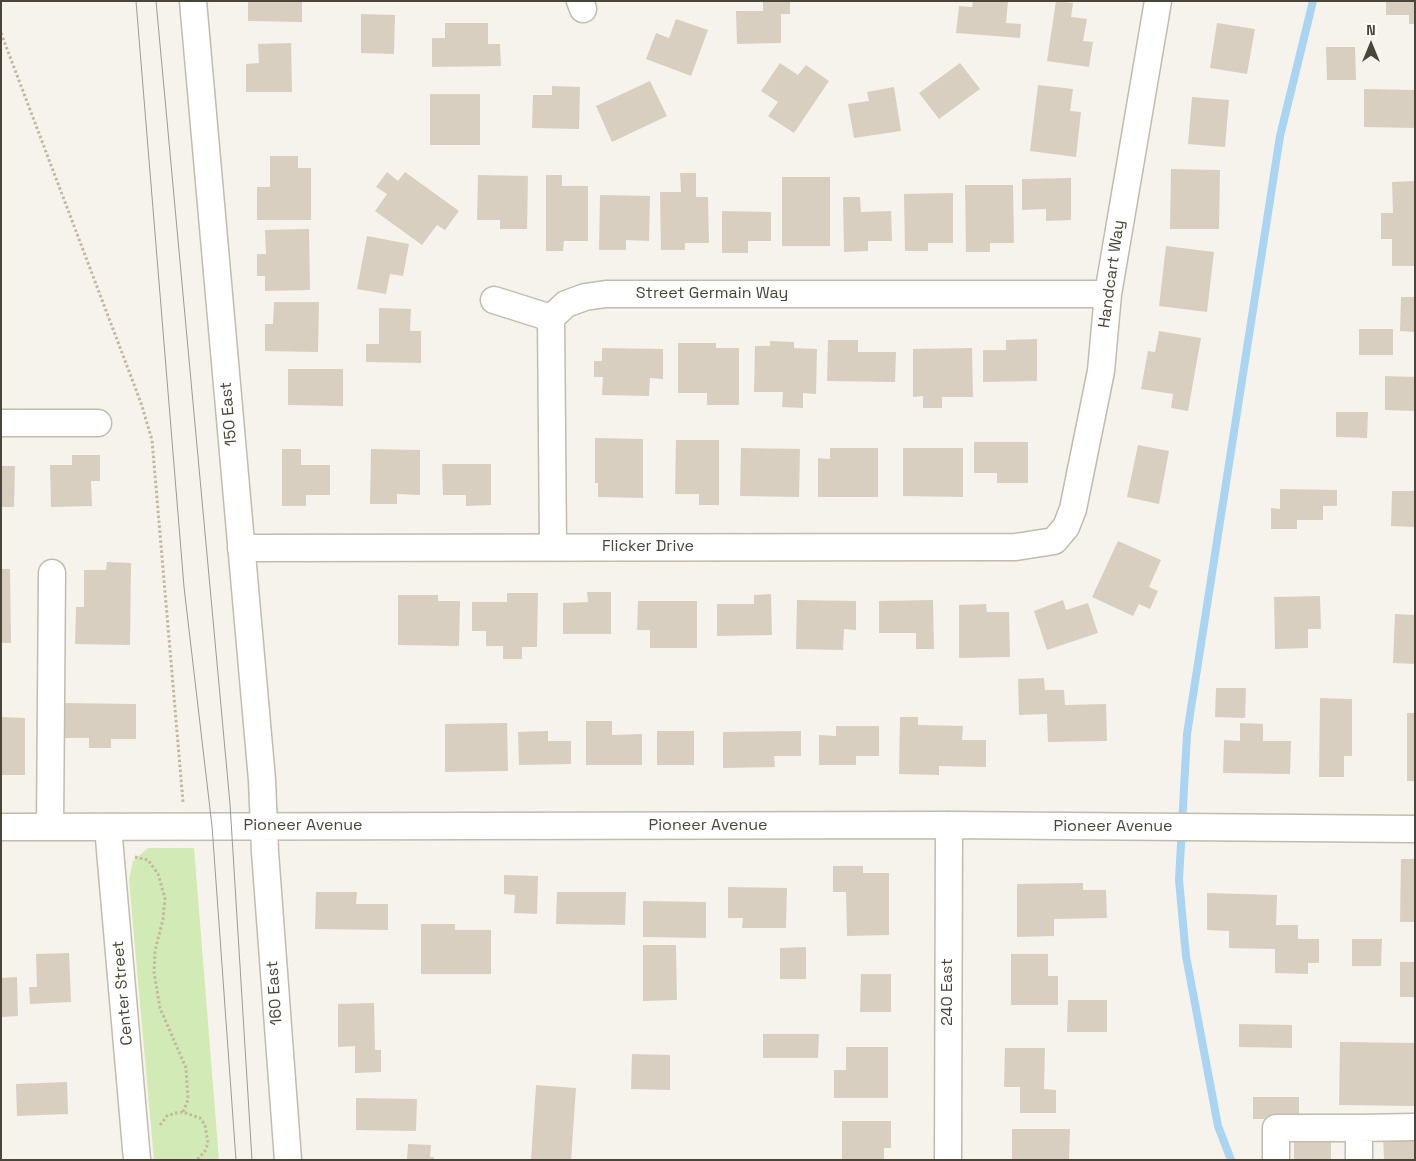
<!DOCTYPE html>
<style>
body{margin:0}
#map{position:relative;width:1416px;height:1161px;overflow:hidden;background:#f6f3ec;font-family:"Space Grotesk",sans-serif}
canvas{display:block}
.frame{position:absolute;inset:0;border:2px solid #4b4439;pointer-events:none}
.north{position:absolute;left:1346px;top:20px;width:50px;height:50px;-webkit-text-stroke:4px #fff;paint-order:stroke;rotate:0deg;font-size:14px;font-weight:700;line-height:20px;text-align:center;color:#4b4439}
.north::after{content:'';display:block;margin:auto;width:18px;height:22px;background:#4b4439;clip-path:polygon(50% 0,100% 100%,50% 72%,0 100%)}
</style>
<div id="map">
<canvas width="1416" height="1161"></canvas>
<div class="frame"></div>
<div class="north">N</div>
</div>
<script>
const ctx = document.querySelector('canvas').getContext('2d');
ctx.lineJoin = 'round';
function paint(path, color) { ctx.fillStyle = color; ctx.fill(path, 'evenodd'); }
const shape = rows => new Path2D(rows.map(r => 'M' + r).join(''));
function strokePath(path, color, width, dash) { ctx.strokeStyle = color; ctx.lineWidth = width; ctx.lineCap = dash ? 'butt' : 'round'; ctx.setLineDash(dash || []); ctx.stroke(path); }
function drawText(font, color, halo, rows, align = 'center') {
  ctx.font = font + ' "Space Grotesk",sans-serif'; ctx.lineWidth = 4; ctx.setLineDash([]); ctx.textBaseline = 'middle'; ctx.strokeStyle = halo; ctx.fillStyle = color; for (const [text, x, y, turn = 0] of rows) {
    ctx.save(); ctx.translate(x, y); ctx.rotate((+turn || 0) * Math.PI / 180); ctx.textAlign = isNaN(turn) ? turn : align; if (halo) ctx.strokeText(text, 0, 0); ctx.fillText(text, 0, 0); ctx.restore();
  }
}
const green = shape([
 [148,848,194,848,219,1160,154,1160,129,880,133,861]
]);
const stream = shape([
 [1231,1160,1218,1126,1186,956,1179,880,1187,734,1280,136,1313,1]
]);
const building = shape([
 [248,1,302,1,302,22,248,21],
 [763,1,790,1,790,14,781,14,781,43,737,44,736,11,763,11],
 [973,1,1008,1,1006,23,1021,24,1020,38,956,33,959,6,972,7],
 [1056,1,1073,3,1071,17,1087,19,1083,41,1093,42,1089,67,1047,61],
 [1386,1,1415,1,1415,24,1409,24,1409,15,1386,15],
 [361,14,395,15,394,54,361,53],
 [676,19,708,30,691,76,646,59,656,33,669,38],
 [445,23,488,23,488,44,500,44,501,66,432,67,432,38,445,38],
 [1217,23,1255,29,1247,74,1210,68],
 [291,43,292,92,246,92,246,64,259,63,258,44],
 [1326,47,1355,47,1356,80,1327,80],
 [780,63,798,75,806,65,829,81,794,133,768,116,778,102,761,91],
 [960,63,980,89,939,119,919,93],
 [650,81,667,116,612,142,596,106],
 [1038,85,1073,89,1070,111,1081,112,1076,157,1030,151],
 [552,86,580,87,579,129,532,128,533,95,552,95],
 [894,87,901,131,854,138,848,104,869,101,867,92],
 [1364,89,1415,90,1415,128,1364,127],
 [430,94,480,94,480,145,430,145],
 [1192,97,1229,100,1225,147,1188,144],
 [270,156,298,156,298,168,311,168,311,220,257,220,257,187,270,187],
 [1171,169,1220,170,1219,229,1170,229],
 [387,172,398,181,405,172,459,211,445,230,437,225,422,245,375,211,387,194,376,187],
 [680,173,696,173,696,197,708,197,709,243,685,243,685,250,661,250,660,192,681,192],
 [478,175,528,176,527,229,500,229,500,220,477,220],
 [546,175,562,175,562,186,588,186,588,241,564,241,563,251,546,251],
 [782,177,830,177,830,246,782,246],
 [1071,178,1071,220,1046,221,1046,209,1022,210,1022,179],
 [1415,181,1415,266,1392,266,1392,239,1381,239,1381,213,1393,213,1392,182],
 [965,185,1013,185,1014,243,990,243,990,252,966,252],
 [953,193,953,243,928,243,928,251,905,251,904,194],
 [600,195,650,196,649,241,626,240,626,250,599,250],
 [843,197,860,197,861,212,891,211,892,241,868,241,868,251,844,252],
 [722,211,771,212,771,241,748,241,748,253,722,253],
 [309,229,310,290,265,291,265,276,257,276,257,254,266,254,265,230],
 [367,236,409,244,403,276,390,274,386,294,357,289],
 [1166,246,1214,252,1207,312,1159,306],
 [1401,297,1415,297,1415,332,1400,331],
 [274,302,319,302,318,352,265,351,265,324,273,324],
 [379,308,411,309,410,331,421,331,421,363,366,362,366,344,379,344],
 [1359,329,1393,329,1393,355,1359,355],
 [1159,331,1201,338,1188,411,1171,408,1173,394,1141,389,1148,351,1155,352],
 [1037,339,1037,381,983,382,983,350,1006,350,1006,340],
 [828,340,858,340,858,352,896,352,895,382,827,381],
 [770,341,794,342,794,348,817,349,816,394,803,393,803,408,782,407,783,392,754,392,755,346,770,346],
 [678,343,716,343,716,348,739,348,739,405,707,405,707,393,678,393],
 [602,348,663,349,663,379,650,378,649,396,602,395,603,377,594,377,594,361,602,361],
 [972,348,973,397,942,397,942,408,923,408,923,396,913,397,913,349],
 [288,369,343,369,343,406,288,405],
 [1385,376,1415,377,1415,411,1385,410],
 [1336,412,1368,412,1367,438,1336,437],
 [595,438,643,439,643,498,598,497,598,483,595,483],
 [676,440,719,440,719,505,699,505,699,494,675,494],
 [974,442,1028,442,1028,483,997,483,997,473,974,473],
 [1138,445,1169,451,1159,504,1127,497],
 [741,448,800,449,799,497,740,496],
 [830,448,878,448,878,497,818,497,818,458,830,459],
 [903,448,963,448,963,497,903,496],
 [282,449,301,449,301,465,330,465,330,495,306,495,306,506,282,506],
 [371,449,420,450,420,495,397,494,397,504,370,504],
 [72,455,100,455,100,481,91,481,92,506,51,507,50,465,72,465],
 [442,464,491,464,491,505,466,506,466,495,443,495],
 [1,466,15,466,14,507,1,507],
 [1280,489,1337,490,1337,506,1323,506,1323,520,1297,520,1297,529,1271,529,1271,508,1280,509],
 [1392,491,1415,491,1415,527,1391,526],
 [1118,541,1161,560,1149,587,1158,591,1150,609,1139,604,1133,616,1092,597],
 [107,562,131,563,130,645,75,644,76,607,84,607,84,570,106,570],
 [1,569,10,569,11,643,1,643],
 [587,592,611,592,611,634,563,634,563,603,588,602],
 [507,593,538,593,537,647,522,647,522,659,503,659,503,646,486,646,486,631,472,631,472,602,507,602],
 [771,594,772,635,717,636,717,604,754,604,754,595],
 [398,595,438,595,438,601,460,601,459,646,398,645],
 [1320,596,1321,629,1308,629,1308,648,1275,649,1274,597],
 [797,600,856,601,856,630,844,629,843,650,796,649],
 [933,600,934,649,916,649,916,633,879,633,879,601],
 [1063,600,1066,610,1088,603,1098,633,1047,650,1034,611],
 [638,601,697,601,697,648,650,648,650,630,637,630],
 [986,604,987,612,1009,612,1010,657,959,658,959,605],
 [1395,614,1415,615,1415,664,1393,663],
 [1044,678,1045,690,1064,690,1065,705,1106,704,1107,741,1048,742,1047,714,1019,715,1018,679],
 [1216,688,1246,688,1245,718,1215,717],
 [1320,698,1352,699,1352,756,1344,756,1344,777,1319,777],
 [63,703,136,704,136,739,111,739,111,748,89,748,89,738,63,738],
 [1407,713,1415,713,1415,781,1407,781],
 [1,717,25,718,25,775,1,775],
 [900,717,918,717,918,725,963,726,962,740,986,740,986,767,939,766,939,775,899,774],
 [586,721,612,721,612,735,642,734,642,765,586,765],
 [507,723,508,771,445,772,445,724],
 [1240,723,1263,724,1263,741,1291,741,1290,774,1223,773,1224,740,1240,741],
 [836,726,879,726,879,756,856,756,856,765,819,765,819,735,836,736],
 [548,731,548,741,571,741,571,764,519,765,518,732],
 [657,731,694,731,694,765,657,765],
 [801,731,801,756,774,756,775,767,723,768,723,732],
 [1401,859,1415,859,1415,922,1400,922],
 [833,866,863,866,863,873,889,873,889,935,847,936,846,892,833,892],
 [504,875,538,876,537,914,514,913,515,895,504,894],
 [1083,883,1083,890,1106,890,1107,918,1054,919,1054,936,1017,937,1017,884],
 [728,887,787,888,786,928,742,928,743,918,728,918],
 [316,892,357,892,356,904,388,904,388,930,315,929],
 [557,892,626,892,625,925,556,924],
 [1207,893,1277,895,1276,925,1298,925,1298,939,1319,939,1319,963,1308,963,1308,974,1275,973,1275,949,1229,948,1229,931,1207,930],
 [643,901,706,902,706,938,643,937],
 [421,924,455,924,455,930,491,930,491,974,421,974],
 [1352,939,1382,939,1381,966,1352,966],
 [643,945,676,945,677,1000,643,1001],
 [806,947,806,979,780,979,780,948],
 [69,953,71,1002,30,1004,29,987,37,987,36,954],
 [1011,954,1048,954,1048,976,1058,976,1058,1005,1011,1005],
 [1400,962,1415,962,1415,997,1400,997],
 [861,974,891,974,891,1012,860,1012],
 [17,977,18,1016,1,1017,1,978],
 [1068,1000,1107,1000,1107,1032,1067,1032],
 [374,1003,375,1050,381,1050,381,1072,355,1073,355,1046,338,1047,338,1004],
 [1239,1024,1292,1025,1292,1048,1239,1047],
 [763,1034,819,1034,818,1058,763,1058],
 [1340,1042,1415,1043,1415,1106,1339,1105],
 [846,1047,888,1047,888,1098,834,1098,834,1070,846,1070],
 [1005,1048,1045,1048,1044,1089,1056,1090,1056,1113,1020,1113,1020,1087,1004,1087],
 [632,1054,670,1055,670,1090,631,1089],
 [67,1082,68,1114,17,1116,16,1084],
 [536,1085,576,1088,571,1160,531,1160],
 [1253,1097,1299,1097,1299,1119,1253,1119],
 [356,1098,417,1099,416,1131,356,1130],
 [842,1121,891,1121,891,1148,884,1148,884,1160,842,1160],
 [1012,1129,1070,1129,1069,1160,1012,1160],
 [1294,1133,1331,1133,1331,1160,1294,1160],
 [1383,1134,1415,1134,1415,1160,1384,1160],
 [408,1144,431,1145,430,1157,434,1157,434,1160,407,1160]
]);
const path = shape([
 [1,33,141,403,152,440,183,802],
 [135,857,148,860,158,874,165,898,163,919,155,951,154,972,160,1008,186,1068,188,1100,183,1112],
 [160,1125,167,1116,175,1113,183,1112,200,1118,205,1125,208,1143,205,1151,197,1160]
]);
const minor = shape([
 [193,1,262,780,265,852,288,1160],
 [580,1,583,9],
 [494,300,551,318],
 [1,423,98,423],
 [553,547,551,318,566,304,585,297,606,294,1108,294],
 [241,548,1016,547,1054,541,1066,527,1073,509,1101,371,1108,294,1158,1],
 [1,827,949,825,1415,829],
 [50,827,52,573],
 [108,827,137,1160],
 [948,1160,949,825],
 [1276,1160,1276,1128,1359,1128],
 [1359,1160,1359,1128,1415,1127]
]);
const tram = shape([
 [136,1,184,587,212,826,236,1160],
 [156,1,230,804,252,1160]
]);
const streetNames = [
 ["Handcart Way",1112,274,-82],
 ["Street Germain Way",712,294],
 ["150 East",229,414,-95],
 ["Flicker Drive",648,547],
 ["Pioneer Avenue",303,826],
 ["Pioneer Avenue",708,826],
 ["Pioneer Avenue",1113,827],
 ["240 East",948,992,-90],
 ["Center Street",123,993,-95],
 ["160 East",275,993,-94]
];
paint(green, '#d2eab5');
strokePath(stream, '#a9d4f2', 8);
paint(building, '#d8cfc1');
strokePath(minor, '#c2bbae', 29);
strokePath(path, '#c4b79f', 3, [2.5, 2.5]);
strokePath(minor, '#fff', 26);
strokePath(tram, '#9a9a9a', 1);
drawText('16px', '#4b4439', '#fff', streetNames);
</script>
